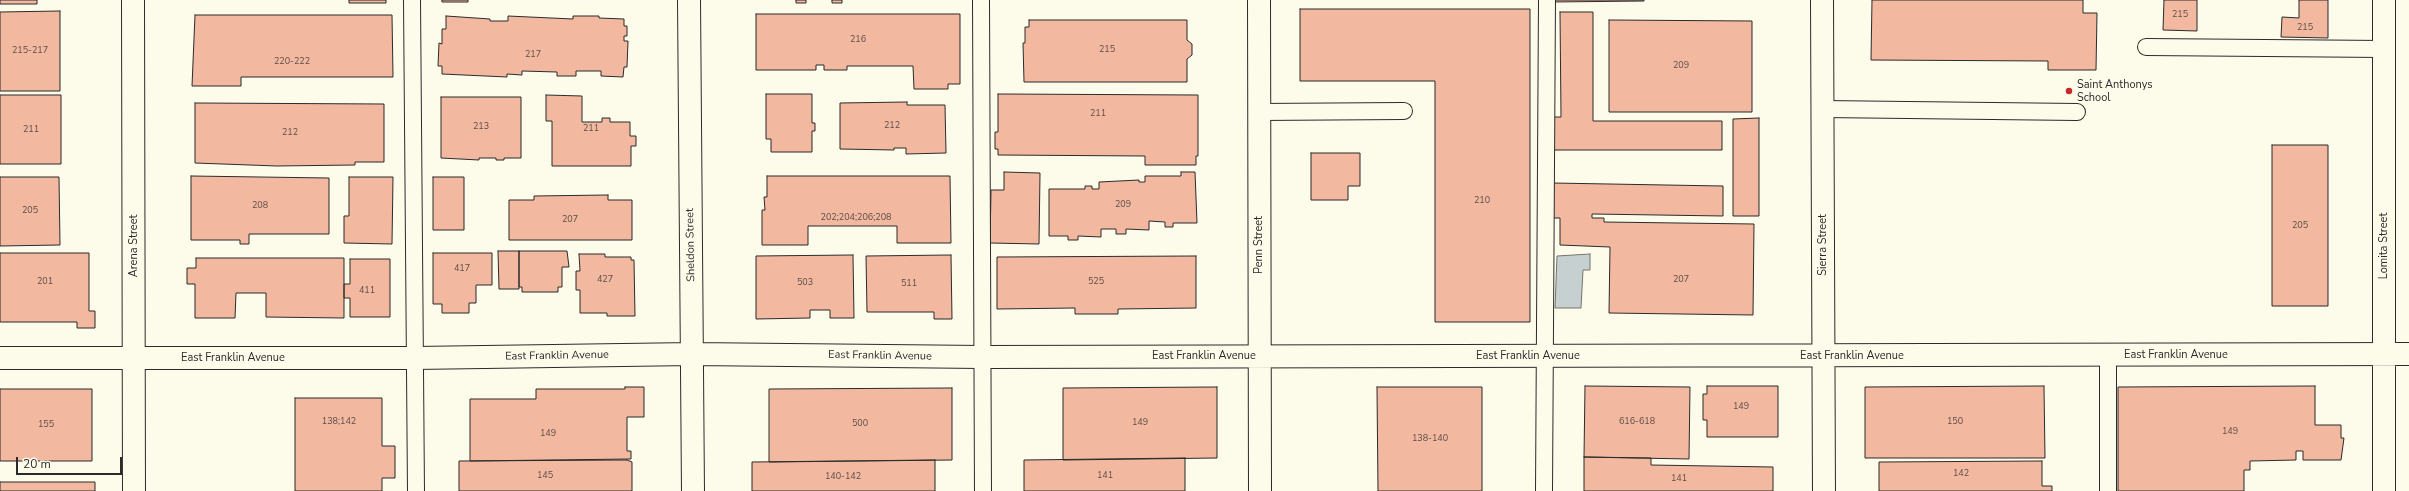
<!DOCTYPE html>
<style>
body{margin:0}
#map{position:relative;width:2409px;height:491px;overflow:hidden;background:#fdfbea;font-family:"Nunito Sans",sans-serif}
canvas{display:block}
.scale{position:absolute;left:16px;top:457px;width:106px;height:18px;box-sizing:border-box;border:2px solid #2b2b2b;border-top:0;padding-left:5px;font-size:12px;line-height:14px;white-space:nowrap;color:#2b2b2b;-webkit-text-stroke:3px #fdfbea;paint-order:stroke}
</style>
<div id="map">
<canvas width="2409" height="491"></canvas>
<div class="scale">20 m</div>
</div>
<script>
const ctx = document.querySelector('canvas').getContext('2d');
ctx.lineJoin = 'round';
function paint(path, color) { ctx.fillStyle = color; ctx.fill(path, 'evenodd'); }
const shape = rows => new Path2D(rows.map(r => 'M' + r).join(''));
function strokePath(path, color, width, dash) { ctx.strokeStyle = color; ctx.lineWidth = width; ctx.lineCap = dash ? 'butt' : 'round'; ctx.setLineDash(dash || []); ctx.stroke(path); }
function drawText(font, color, halo, rows, align = 'center') {
  ctx.font = font + ' "Nunito Sans",sans-serif'; ctx.lineWidth = 3; ctx.setLineDash([]); ctx.textBaseline = 'middle'; ctx.strokeStyle = halo; ctx.fillStyle = color; for (const [text, x, y, turn = 0] of rows) {
    ctx.save(); ctx.translate(x, y); ctx.rotate((+turn || 0) * Math.PI / 180); ctx.textAlign = isNaN(turn) ? turn : align; if (halo) ctx.strokeText(text, 0, 0); ctx.fillText(text, 0, 0); ctx.restore();
  }
}
const water = shape([
 [1590,254,1590,270,1583,270,1581,308,1555,308,1557,256,1590,254]
]);
const building = shape([
 [0,0,37,0,37,4,0,4,0,0],
 [349,0,386,0,386,3,349,3,349,0],
 [442,0,468,0,468,2,442,2,442,0],
 [796,0,806,0,806,3,796,3,796,0],
 [832,0,842,0,842,3,832,3,832,0],
 [1551,0,1644,0,1644,1,1551,2,1551,0],
 [1872,0,2083,0,2083,13,2097,13,2096,70,2048,70,2048,61,1871,60,1872,0],
 [2164,0,2197,0,2197,31,2163,30,2164,0],
 [2299,0,2328,0,2328,38,2281,37,2282,17,2299,18,2299,0],
 [1300,9,1530,9,1530,322,1435,322,1435,81,1300,81,1300,9],
 [60,11,60,91,0,91,0,12,60,11],
 [1560,12,1593,12,1593,121,1722,121,1722,150,1552,150,1552,117,1561,117,1560,12],
 [756,14,960,14,960,84,948,84,948,89,914,89,913,66,847,66,847,70,824,70,824,65,816,65,816,70,756,70,756,14],
 [195,15,392,15,393,77,241,77,241,86,192,86,195,15],
 [446,16,490,19,490,21,508,21,508,16,573,19,573,16,599,16,599,18,624,19,624,26,627,26,627,36,624,36,624,41,628,41,627,67,624,67,623,77,601,76,601,71,576,71,576,76,557,76,557,72,522,71,522,75,507,74,507,77,442,74,442,66,438,66,439,43,442,44,442,29,446,29,446,16],
 [1029,20,1187,20,1187,40,1192,44,1192,55,1187,59,1187,82,1024,82,1023,43,1025,43,1025,27,1029,27,1029,20],
 [1609,20,1752,21,1752,112,1609,112,1609,20],
 [766,94,812,94,812,123,815,123,815,131,812,131,812,152,771,152,771,139,766,139,766,94],
 [998,94,1198,95,1198,156,1196,156,1196,165,1145,165,1145,156,998,155,998,149,995,149,995,132,998,132,998,94],
 [0,95,61,95,61,164,0,164,0,95],
 [546,95,582,96,582,122,602,122,602,118,610,118,610,122,630,122,630,136,636,136,636,146,631,146,631,166,552,166,552,121,546,121,546,95],
 [441,97,521,97,521,158,504,158,504,160,496,160,496,158,479,158,479,160,441,158,441,97],
 [907,102,907,105,945,105,946,153,906,154,906,148,894,148,894,150,840,149,840,103,907,102],
 [195,103,384,104,384,162,355,162,355,165,277,166,195,163,195,103],
 [1759,118,1759,216,1733,216,1733,119,1759,118],
 [2272,145,2328,145,2328,306,2272,306,2272,145],
 [1311,153,1360,153,1360,186,1348,186,1348,200,1311,200,1311,153],
 [1004,172,1040,173,1039,244,990,243,991,190,1004,190,1004,172],
 [1181,172,1195,172,1197,223,1173,223,1173,227,1165,227,1165,222,1149,221,1149,230,1126,229,1126,234,1116,234,1116,229,1101,229,1101,237,1078,236,1078,240,1068,240,1068,236,1049,236,1049,189,1085,189,1085,186,1092,186,1092,189,1099,189,1099,182,1139,180,1139,182,1145,182,1145,176,1181,176,1181,172],
 [191,176,329,178,329,234,249,234,249,244,240,244,240,240,191,240,191,176],
 [767,176,950,176,951,243,897,243,897,226,808,226,808,245,762,245,762,210,765,210,764,197,767,197,767,176],
 [0,177,59,177,60,245,0,246,0,177],
 [349,177,393,177,392,244,344,243,344,216,349,216,349,177],
 [433,177,464,177,464,230,433,230,433,177],
 [1552,183,1723,186,1723,216,1592,214,1592,218,1604,218,1604,222,1754,224,1753,315,1609,313,1610,247,1560,245,1560,218,1552,218,1552,183],
 [608,195,608,200,632,200,632,240,509,240,509,200,534,200,534,196,608,195],
 [498,251,519,251,519,289,499,289,498,251],
 [519,251,567,251,569,267,562,267,562,287,558,287,558,292,522,292,522,287,519,287,519,251],
 [0,253,89,253,89,311,95,311,95,328,77,328,77,322,0,322,0,253],
 [433,253,492,253,492,285,476,285,476,303,469,303,469,313,442,313,442,304,433,304,433,253],
 [579,254,605,254,605,257,631,257,631,260,634,260,635,316,607,316,607,313,580,313,580,290,576,290,576,271,580,271,579,254],
 [853,255,854,318,830,318,830,310,810,310,810,318,756,319,756,256,853,255],
 [951,255,952,319,934,319,934,312,867,312,866,256,951,255],
 [1196,256,1196,308,1118,309,1118,314,1075,314,1075,308,997,309,997,257,1196,256],
 [196,258,344,258,344,318,266,317,266,293,236,293,235,318,195,318,195,284,187,284,187,268,196,268,196,258],
 [350,259,390,259,390,317,350,317,350,298,344,298,344,284,350,284,350,259],
 [1585,386,1690,387,1689,459,1584,457,1585,386],
 [1707,386,1778,386,1778,437,1707,437,1707,420,1703,420,1703,394,1707,394,1707,386],
 [2044,386,2045,458,1865,458,1865,387,2044,386],
 [2315,386,2315,425,2341,425,2341,438,2344,438,2341,460,2303,460,2303,451,2296,451,2296,460,2250,461,2250,470,2244,470,2244,491,2118,491,2118,387,2315,386],
 [625,387,644,387,644,417,627,417,627,451,631,451,631,459,470,461,470,399,536,399,536,389,625,389,625,387],
 [1217,387,1217,458,1063,460,1063,388,1217,387],
 [1377,387,1482,387,1482,491,1378,491,1377,387],
 [952,388,952,460,769,462,769,389,952,388],
 [0,389,92,389,92,461,0,461,0,389],
 [295,398,382,398,382,446,395,446,395,478,382,478,382,491,295,491,295,398],
 [1584,457,1651,458,1651,465,1773,467,1773,491,1584,491,1584,457],
 [1185,458,1185,491,1024,491,1024,460,1185,458],
 [627,460,632,462,632,491,459,491,459,461,627,460],
 [935,460,935,491,752,491,752,462,935,460],
 [2042,461,2042,486,2052,486,2052,491,1879,491,1879,462,2042,461],
 [0,482,95,482,95,491,0,491,0,482]
]);
const service = shape([
 [412,0,416,491],
 [981,0,983,491],
 [2146,47,2384,49],
 [1823,109,2077,112],
 [1259,112,1404,111],
 [1544,491,1547,0],
 [2108,491,2108,355]
]);
const minor = shape([
 [133,0,134,491],
 [689,0,693,491],
 [1259,0,1260,491],
 [1822,0,1824,491],
 [2384,0,2384,491],
 [0,358,415,358,692,354,982,357,2409,354]
]);
const markers = [
 [2069,91,4,"#c62828"]
];
const numberNames = [
 ["215",2180,15],
 ["215",2305,28],
 ["216",858,40],
 ["215",1107,50],
 ["215-217",30,51],
 ["217",533,55],
 ["220-222",292,62],
 ["209",1681,66],
 ["211",1098,114],
 ["212",892,126],
 ["213",481,127],
 ["211",591,129],
 ["211",31,130],
 ["212",290,133],
 ["210",1482,201],
 ["209",1123,205],
 ["208",260,206],
 ["205",30,211],
 ["202;204;206;208",856,218],
 ["207",570,220],
 ["205",2300,226],
 ["417",462,269],
 ["427",605,280],
 ["207",1681,280],
 ["201",45,282],
 ["525",1096,282],
 ["503",805,283],
 ["511",909,284],
 ["411",367,291],
 ["149",1741,407],
 ["138;142",339,422],
 ["616-618",1637,422],
 ["150",1955,422],
 ["149",1140,423],
 ["500",860,424],
 ["155",46,425],
 ["149",2230,432],
 ["149",548,434],
 ["138-140",1430,439],
 ["142",1961,474],
 ["145",545,476],
 ["141",1105,476],
 ["140-142",843,477],
 ["141",1679,479]
];
const poiNames = [
 ["Saint Anthonys",2077,85],
 ["School",2077,98]
];
const streetNames = [
 ["Sheldon Street",691,245,-91],
 ["Penn Street",1259,245,-90],
 ["Sierra Street",1823,245,-90],
 ["Arena Street",134,246,-90],
 ["Lomita Street",2384,246,-90],
 ["East Franklin Avenue",2176,355],
 ["East Franklin Avenue",557,356,-1],
 ["East Franklin Avenue",880,356,1],
 ["East Franklin Avenue",1204,356],
 ["East Franklin Avenue",1528,356],
 ["East Franklin Avenue",1852,356],
 ["East Franklin Avenue",233,358]
];
paint(water, '#c7d0d0');
strokePath(water, '#74746e', 1);
paint(building, '#f2b8a0');
strokePath(building, '#2b2b2b', 1);
strokePath(service, '#2b2b2b', 18);
strokePath(minor, '#2b2b2b', 24);
strokePath(service, '#fdfbea', 16);
strokePath(minor, '#fdfbea', 22);
for (const [x, y, r, color] of markers) { const dot = new Path2D(); dot.arc(x, y, r, 0, 2 * Math.PI); ctx.fillStyle = color; ctx.fill(dot); strokePath(dot, '#fdfbea', 1.5); }
drawText('9px', '#5d4e48', null, numberNames);
drawText('11px', '#2b2b2b', '#fdfbea', poiNames, 'left');
drawText('11px', '#2b2b2b', '#fdfbea', streetNames);
</script>
